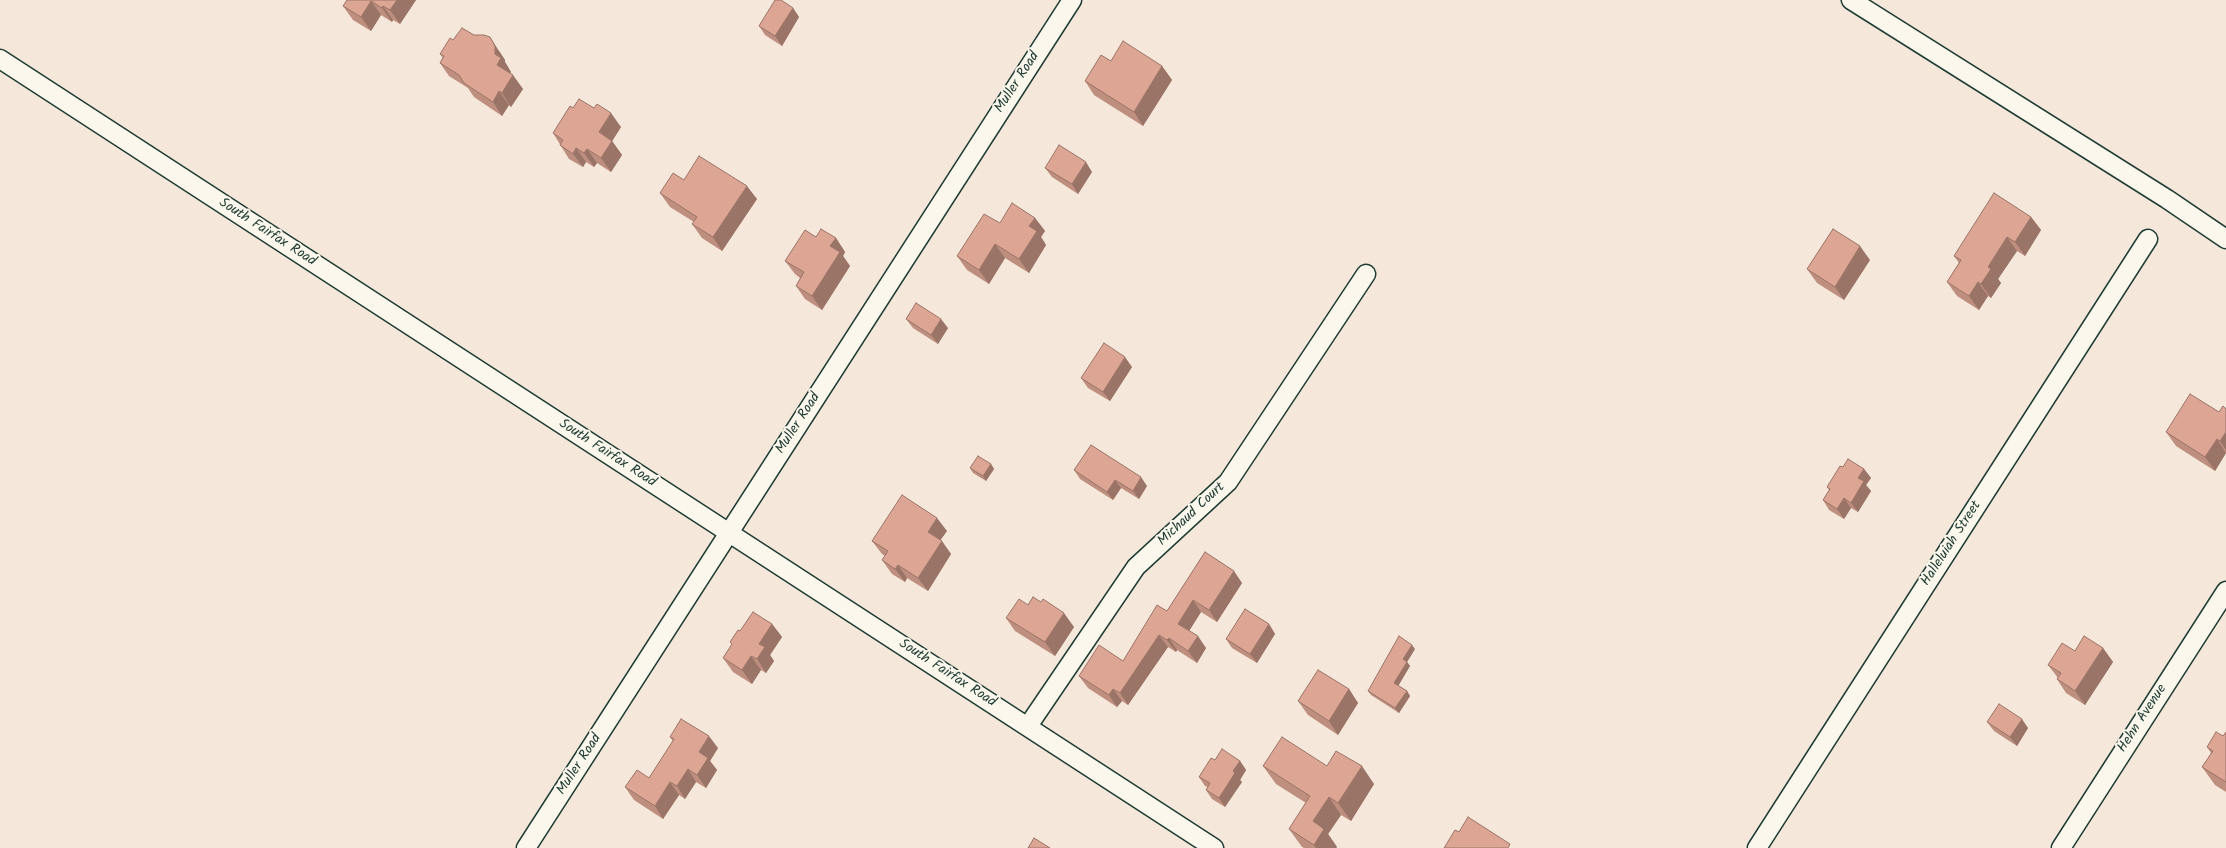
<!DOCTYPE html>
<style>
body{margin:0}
canvas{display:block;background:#f5e7da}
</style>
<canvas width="2226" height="848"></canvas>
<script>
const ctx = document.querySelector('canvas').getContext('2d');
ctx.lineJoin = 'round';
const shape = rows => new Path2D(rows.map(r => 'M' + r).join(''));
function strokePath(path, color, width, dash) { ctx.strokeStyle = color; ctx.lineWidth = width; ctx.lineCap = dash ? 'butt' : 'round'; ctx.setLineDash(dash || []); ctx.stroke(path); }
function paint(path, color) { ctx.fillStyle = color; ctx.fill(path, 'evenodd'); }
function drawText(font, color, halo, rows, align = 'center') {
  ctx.font = font + ' Kalam,sans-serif'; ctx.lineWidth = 4; ctx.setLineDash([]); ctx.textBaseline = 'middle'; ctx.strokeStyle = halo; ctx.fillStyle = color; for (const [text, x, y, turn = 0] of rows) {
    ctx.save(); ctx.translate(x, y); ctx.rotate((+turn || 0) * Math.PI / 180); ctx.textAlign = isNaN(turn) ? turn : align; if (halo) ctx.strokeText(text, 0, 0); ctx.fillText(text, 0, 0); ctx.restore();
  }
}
const minor = shape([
 [1851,0,2167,199,2226,239],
 [0,59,1214,848],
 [1028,726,1136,567,1228,482,1366,274],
 [526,848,1072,0],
 [1757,848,2148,239],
 [2061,848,2226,591]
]);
const wall = shape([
 [347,0,416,0,400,24,393,20,392,22,381,15,371,31,353,20,343,6],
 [793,8,799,17,782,46,765,35,759,26],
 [453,40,499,51,505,60,505,62,511,72,510,73,523,89,511,107,509,105,502,116,474,97,468,88,449,76,440,63,443,58,440,54],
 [1111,61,1162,66,1172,80,1143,126,1094,95,1085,81],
 [573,108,621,127,612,141,622,155,611,172,597,163,594,167,586,162,583,167,569,159,553,133],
 [1045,168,1092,172,1078,194,1052,177],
 [684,180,757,199,722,251,702,238,692,224,694,222,670,207,660,193],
 [2031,217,2041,230,2025,256,2017,251,1998,279,2001,283,1991,298,1988,296,1979,310,1957,296,1947,282,1959,263,1954,256],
 [1035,218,1045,231,1041,237,1046,245,1029,273,1005,258,989,284,967,270,957,256,1000,223],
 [816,237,836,238,845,252,843,256,850,266,822,310,805,299,796,286,800,278,795,274,785,261],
 [1870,260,1844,300,1817,283,1807,269],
 [906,319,948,328,938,344,913,328],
 [1132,367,1110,401,1088,388,1081,378],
 [2226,409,2226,453,2215,471,2176,446,2166,432,2219,412],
 [991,464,994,469,986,481,973,473,970,468],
 [1843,467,1864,469,1871,478,1866,485,1871,491,1858,512,1851,508,1844,519,1829,510,1823,500,1829,490,1827,487],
 [1074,470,1147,486,1139,499,1121,488,1113,500,1080,479],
 [947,531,940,540,951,554,928,591,907,578,905,582,892,574,882,560,885,556,882,554,872,541],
 [1205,552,1242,583,1217,622,1201,612,1189,631,1206,648,1197,663,1177,650,1176,652,1168,647,1128,705,1122,701,1117,707,1088,688,1079,676,1123,661,1167,611],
 [1028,605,1074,627,1055,656,1015,631,1006,618],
 [772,624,782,637,770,655,774,661,766,673,761,670,752,684,733,672,723,658,732,645,730,642,740,631],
 [1269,624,1275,634,1257,663,1232,648,1226,639],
 [2103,648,2113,662,2085,705,2066,693,2057,679,2058,678,2048,665,2075,651],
 [1415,649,1407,662,1410,666,1398,686,1407,691,1410,696,1399,713,1371,695,1368,691],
 [1349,689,1358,703,1338,735,1308,715,1298,701],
 [1987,722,2028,728,2017,746,1994,731],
 [2226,732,2226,792,2215,785,2202,767,2211,753,2207,747,2223,736],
 [670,737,718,748,710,761,717,770,706,788,696,782,685,799,679,795,663,819,634,800,625,787,649,778,673,741],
 [1215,760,1240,761,1246,770,1240,780,1242,782,1225,807,1212,799,1206,790,1208,787,1205,786,1199,777],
 [1263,766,1327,766,1374,784,1351,821,1341,815,1328,834,1337,847,1336,848,1304,848,1302,847,1289,829,1306,803,1276,784]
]);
const shadedWall = shape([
 [397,0,416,0,400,24,390,10],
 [371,1,381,15,371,31,361,17],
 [383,6,393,20,392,22,382,8],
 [793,8,799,17,782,46,775,36],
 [490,37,499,51,505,60,505,62,511,72,507,78,497,65,495,54],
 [1162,66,1172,80,1143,126,1134,112],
 [513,75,523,89,511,107,502,93],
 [499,91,509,105,502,116,493,102],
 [611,113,621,127,609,146,599,132],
 [612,141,622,155,611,172,601,158],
 [576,148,586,162,583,167,573,154],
 [587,149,597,163,594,167,584,153],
 [1086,162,1092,172,1078,194,1072,184],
 [747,186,757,199,722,251,713,237],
 [2031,217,2041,230,2025,256,2015,242],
 [1035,218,1045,231,1041,237,1046,245,1029,273,1019,259,1029,226],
 [2007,237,2017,251,1998,279,2001,283,1991,298,1981,284,1988,267],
 [836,238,845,252,843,256,850,266,822,310,812,296,830,246],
 [995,244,1005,258,989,284,979,270],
 [1860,246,1870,260,1844,300,1835,287],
 [1978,282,1988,296,1979,310,1969,296],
 [941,319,948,328,938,344,931,335],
 [1125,357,1132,367,1110,401,1103,392],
 [2226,432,2226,450,2220,441],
 [2217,439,2226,453,2215,471,2205,457],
 [991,464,994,469,986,481,983,476],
 [1864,469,1871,478,1866,485,1871,491,1858,512,1851,503,1858,478],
 [1141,477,1147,486,1139,499,1133,491],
 [1115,480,1121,488,1113,500,1107,492],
 [1844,498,1851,508,1844,519,1837,509],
 [937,518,947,531,937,545,928,532],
 [942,541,951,554,928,591,918,578],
 [898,565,907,578,905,582,895,569],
 [1234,571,1242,583,1217,622,1209,610],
 [1193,600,1201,612,1186,636,1178,624],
 [1064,613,1074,627,1055,656,1045,642],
 [772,624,782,637,770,655,774,661,766,673,757,659,759,644],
 [1269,624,1275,634,1257,663,1250,654],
 [1159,635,1168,647,1128,705,1120,693],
 [1198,636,1206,648,1197,663,1188,651],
 [1169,638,1177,650,1176,652,1167,640],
 [1412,645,1415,649,1407,662,1410,666,1397,688,1394,683,1403,659],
 [2103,648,2113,662,2085,705,2075,691],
 [751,656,761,670,752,684,742,670],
 [1113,689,1122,701,1117,707,1109,695],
 [1349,689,1358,703,1338,735,1329,721],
 [1407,691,1410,696,1399,713,1395,708],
 [2022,719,2028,728,2017,746,2010,737],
 [709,736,718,748,710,761,717,770,706,788,697,775,699,752],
 [1240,761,1246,770,1240,780,1242,782,1225,807,1219,798,1233,771],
 [1362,766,1374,784,1351,821,1338,803],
 [688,769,696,782,685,799,677,786],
 [670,782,679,795,663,819,655,806],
 [1329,797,1341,815,1328,834,1337,847,1336,848,1316,848,1314,845,1313,821]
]);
const building = shape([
 [347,0,397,0,390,10,383,6,382,8,371,1,361,17,343,6,347,0],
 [775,0,781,0,793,8,775,36,759,26,775,0],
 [462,28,474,35,484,35,490,37,495,46,495,54,501,58,497,65,513,75,502,93,499,91,493,102,464,83,459,75,440,63,444,56,440,54,450,38,453,40,462,28],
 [1123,41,1162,66,1134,112,1085,81,1101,55,1111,61,1123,41],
 [579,99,594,108,597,104,611,113,599,132,612,141,601,158,587,149,584,153,576,148,573,154,560,145,563,140,553,133,570,106,573,108,579,99],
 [1059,145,1086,162,1072,184,1045,168,1059,145],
 [699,156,747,186,713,237,692,224,697,217,660,193,673,173,684,180,699,156],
 [1994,193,2031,217,2015,242,2007,237,1988,267,1991,269,1981,284,1978,282,1969,296,1947,282,1961,260,1954,256,1994,193],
 [1012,203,1035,218,1029,226,1037,231,1019,259,995,244,979,270,957,256,984,214,1000,223,1012,203],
 [821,229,836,238,830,246,840,252,812,296,796,286,804,272,785,261,805,230,816,237,821,229],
 [1833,229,1860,246,1835,287,1807,269,1833,229],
 [916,303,941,319,931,335,906,319,916,303],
 [1104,343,1125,357,1103,392,1081,378,1104,343],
 [2190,394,2219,412,2223,406,2226,409,2226,432,2220,441,2217,439,2205,457,2166,432,2190,394],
 [1091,445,1141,477,1133,491,1115,480,1107,492,1074,470,1091,445],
 [978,456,991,464,983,476,970,468,978,456],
 [1848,459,1864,469,1858,478,1864,481,1851,503,1844,498,1837,509,1823,500,1830,489,1827,487,1840,466,1843,467,1848,459],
 [902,495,937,518,928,532,942,541,918,578,898,565,895,569,882,560,888,551,872,541,902,495],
 [1205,552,1234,571,1209,610,1193,600,1178,624,1198,636,1188,651,1169,638,1167,640,1159,635,1120,693,1113,689,1109,695,1079,676,1099,645,1123,661,1157,605,1167,611,1205,552],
 [1033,597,1041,602,1043,599,1064,613,1045,642,1006,618,1019,599,1028,605,1033,597],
 [1245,609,1269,624,1250,654,1226,639,1245,609],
 [753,612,772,624,759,644,765,647,757,659,751,656,742,670,723,658,732,644,730,642,738,630,740,631,753,612],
 [1399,636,1412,645,1403,659,1407,662,1394,683,1407,691,1395,708,1368,691,1399,636],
 [2084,636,2103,648,2075,691,2057,679,2061,673,2048,665,2062,643,2075,651,2084,636],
 [1318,670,1349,689,1329,721,1298,701,1318,670],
 [1999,704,2022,719,2010,737,1987,722,1999,704],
 [681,719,709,736,699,752,708,758,697,775,688,769,677,786,670,782,655,806,625,787,637,770,649,778,674,739,670,737,681,719],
 [2216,732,2223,736,2226,732,2226,782,2202,767,2213,751,2207,747,2216,732],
 [1282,737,1327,766,1336,751,1362,766,1338,803,1329,797,1313,821,1324,829,1314,845,1289,829,1310,796,1263,766,1282,737],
 [1222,749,1240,761,1233,771,1235,773,1219,798,1206,790,1210,783,1199,777,1211,758,1215,760,1222,749],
 [1468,817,1510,844,1508,848,1444,848,1455,830,1459,832,1468,817],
 [1034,838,1050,848,1028,848,1034,838]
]);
const streetNames = [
 ["Muller Road",1018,83,-57],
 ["South Fairfax Road",267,233,33],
 ["Muller Road",799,424,-57],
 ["South Fairfax Road",607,454,33],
 ["Michaud Court",1192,515,-43],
 ["Halleluiah Street",1952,544,-57],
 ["South Fairfax Road",947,674,33],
 ["Hehn Avenue",2143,719,-57],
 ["Muller Road",580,765,-57]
];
strokePath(minor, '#1f3d34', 21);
strokePath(minor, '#fbf7ec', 18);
paint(wall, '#be8f7f');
paint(shadedWall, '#9b7468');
paint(building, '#dda694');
strokePath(building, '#9b7468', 1);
drawText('14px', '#1f3d34', '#fbf7ec', streetNames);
</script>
